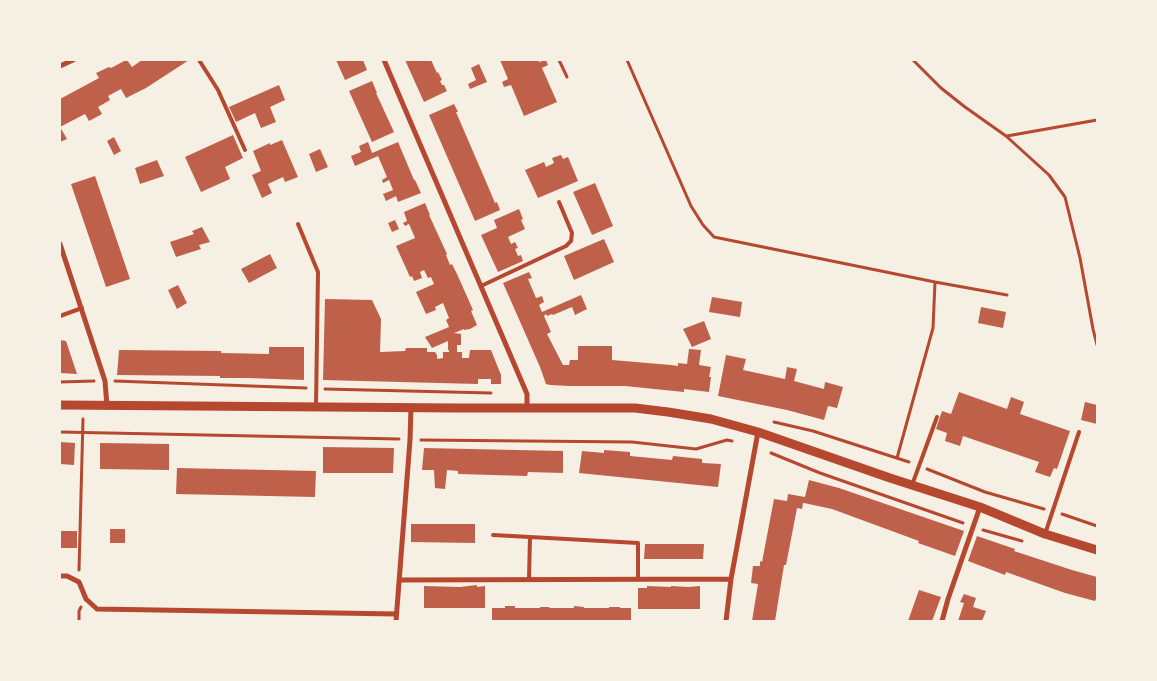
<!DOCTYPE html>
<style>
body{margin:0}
#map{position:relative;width:1157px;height:681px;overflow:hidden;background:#f6efe4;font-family:"Public Sans",sans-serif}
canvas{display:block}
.frame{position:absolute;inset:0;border:61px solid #f6efe4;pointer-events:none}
</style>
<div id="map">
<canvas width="1157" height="681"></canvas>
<div class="frame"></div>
</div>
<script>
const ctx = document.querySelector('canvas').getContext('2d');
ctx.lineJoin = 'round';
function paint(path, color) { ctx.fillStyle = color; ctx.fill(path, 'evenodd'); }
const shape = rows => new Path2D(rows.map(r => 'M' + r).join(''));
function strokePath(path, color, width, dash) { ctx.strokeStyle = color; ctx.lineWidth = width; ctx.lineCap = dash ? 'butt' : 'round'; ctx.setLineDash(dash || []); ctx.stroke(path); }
const building = shape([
 [126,60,127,60,132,67,142,60,189,60,146,88,126,98,121,89,108,96,110,100,98,107,102,114,89,121,85,114,60,127,67,139,60,142,60,99,99,78,96,73,109,67,111,68],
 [336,60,363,60,367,70,345,80],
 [405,60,431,60,437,73,438,72,442,80,440,81,442,85,444,85,447,91,424,102],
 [500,60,539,60,539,62,546,60,548,65,542,68,557,102,524,116,511,85,504,87,502,82,508,79],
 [479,64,487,82,470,89,468,84,476,80,471,68],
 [372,81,377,93,376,93,394,132,372,142,349,91],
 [279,85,285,100,270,107,276,122,261,128,255,113,236,122,229,107],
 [454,104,458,112,456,112,487,184,495,203,497,202,500,210,475,221,429,115],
 [233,135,243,158,225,167,230,179,201,192,185,157],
 [114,137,121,151,114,155,107,141],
 [282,140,298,177,285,182,283,177,268,184,272,193,262,198,252,175,261,171,253,151,270,143,270,145],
 [368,142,372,153,398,142,414,180,415,180,421,193,398,202,396,196,386,201,383,194,393,190,389,180,383,183,382,180,387,177,378,156,355,166,351,156,361,152,359,146],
 [320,149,328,167,316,172,309,154],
 [561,155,563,159,568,157,578,181,538,198,525,170,544,162,546,167,554,163,552,158],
 [157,160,164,176,140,184,135,168],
 [95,176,130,279,106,287,71,184],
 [595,183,613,226,592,235,573,192],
 [425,203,430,215,429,215,447,254,446,255,450,265,452,264,457,274,473,310,471,311,477,325,470,329,464,330,464,329,454,333,461,334,461,345,457,345,457,352,462,352,462,358,469,358,470,350,491,350,501,375,501,384,491,384,491,379,478,379,478,384,323,380,325,299,372,300,381,319,380,352,405,351,406,348,427,348,427,352,435,352,437,355,437,359,443,358,443,352,449,352,449,350,448,350,448,341,432,348,425,337,449,327,446,320,449,318,443,303,435,307,436,310,426,314,416,292,434,284,431,277,428,278,424,270,420,272,422,278,414,281,412,276,410,277,396,246,415,238,409,224,405,226,403,223,407,221,404,212],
 [519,209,523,219,521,220,525,229,508,237,511,244,515,242,518,248,515,249,518,256,521,255,523,261,498,272,481,235,497,228,494,220],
 [395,220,399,229,392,232,388,223],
 [202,227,210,242,199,245,201,249,176,257,170,242,194,234,192,231],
 [604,239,614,262,574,280,564,256],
 [270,254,277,268,249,283,241,269],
 [529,272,532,278,528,279,536,298,542,296,544,302,539,305,542,312,581,295,587,309,575,315,572,307,553,315,552,314,547,316,546,314,544,316,551,332,547,334,563,365,569,365,570,360,578,360,578,346,612,346,612,360,671,365,678,366,678,363,687,364,689,349,701,350,699,365,711,367,709,377,711,377,709,392,684,389,684,392,625,386,569,386,550,385,546,384,540,367,503,283],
 [178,285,187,303,177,309,168,290],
 [712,297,742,302,740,317,709,312],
 [981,307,1006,312,1003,328,978,323],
 [704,321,711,339,692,347,683,329],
 [60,340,66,341,77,374,60,373],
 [269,347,304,347,304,380,248,378,220,378,220,376,117,375,119,350,221,351,221,353,269,354],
 [726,355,746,359,743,370,785,379,787,367,797,369,794,381,824,389,825,382,843,387,837,408,828,406,824,420,787,410,718,396],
 [959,392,1007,409,1011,397,1024,402,1020,414,1070,431,1057,469,1054,468,1050,477,1035,472,1039,462,963,436,960,446,945,441,947,433,936,429,942,411,951,414],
 [1085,402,1097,405,1097,424,1081,420],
 [60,442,75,443,74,465,60,464],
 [100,443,169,444,169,470,100,469],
 [323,447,394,448,393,473,323,473],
 [424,448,563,451,563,473,528,472,527,476,458,474,458,471,447,470,445,489,435,488,434,470,422,470],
 [604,450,630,452,630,456,672,460,673,456,702,459,702,462,703,463,721,464,718,487,579,473,582,451,604,453],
 [177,468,316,471,315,497,176,494],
 [809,480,839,488,964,531,955,556,918,543,919,541,832,509,804,503,803,503,802,509,797,508,786,565,784,565,775,621,752,621,758,584,751,583,753,566,760,566,760,561,762,562,774,499,787,501,788,494,805,497],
 [411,524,475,524,475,543,411,542],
 [110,529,125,529,125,543,110,543],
 [60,531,77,531,77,548,60,548],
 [977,536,1015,549,1014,551,1072,570,1097,577,1097,599,1096,599,1095,601,1065,593,1006,572,1005,575,968,561],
 [645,544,704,544,703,559,644,559],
 [477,585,477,587,485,586,485,608,424,608,424,586,460,587],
 [647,586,671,587,671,586,688,587,700,586,700,609,638,609,638,588,647,588],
 [919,590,941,597,932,621,908,621],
 [964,594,976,598,973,607,986,611,982,621,958,621,964,603,960,602],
 [505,606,515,606,515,608,540,608,540,607,550,607,549,608,574,608,574,606,584,607,584,608,609,608,609,607,620,607,620,608,631,608,631,621,492,621,492,608,505,608]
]);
const path = shape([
 [559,60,567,77],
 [627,60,691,206,703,225,714,237,935,282,933,328,897,458],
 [913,60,941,88,965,107,1006,136,1049,175,1065,197,1080,258,1093,329,1097,345],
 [1007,136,1097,120],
 [935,282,1007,295],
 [115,381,306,388],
 [60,382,94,381],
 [325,389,491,393],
 [774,422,813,431,909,462],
 [60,432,399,439],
 [421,440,632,442,696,449,727,440,732,441],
 [771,453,820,473,963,523],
 [927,469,985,492,1044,509],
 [1062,514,1097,526],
 [983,530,1022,541],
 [79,570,83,419],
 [79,621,79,611,81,607]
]);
const service = shape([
 [199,60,218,90,245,150],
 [298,224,318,272,316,406],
 [481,286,566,246,571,241,572,233,559,202],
 [60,316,82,308],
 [912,485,937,417],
 [1045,534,1079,432],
 [493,535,530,537],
 [529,579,530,537,638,543,638,579]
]);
const minor = shape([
 [384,60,527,394,527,408],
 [60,66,73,60],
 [60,244,105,381,107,406],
 [60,576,67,576,79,582,86,599,97,609,396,614],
 [400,580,731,579],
 [396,621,410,440,411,407],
 [726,621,731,579,758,432],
 [942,621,948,599,980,507]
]);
const tertiary = shape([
 [60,405,457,408,635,408,668,412,711,419,758,432,890,478,980,507,1045,534,1097,550]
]);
paint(building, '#bf614a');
strokePath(path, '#b5482f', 3);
strokePath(service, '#b5482f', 4);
strokePath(minor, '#b5482f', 5);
strokePath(tertiary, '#b5482f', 9);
</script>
